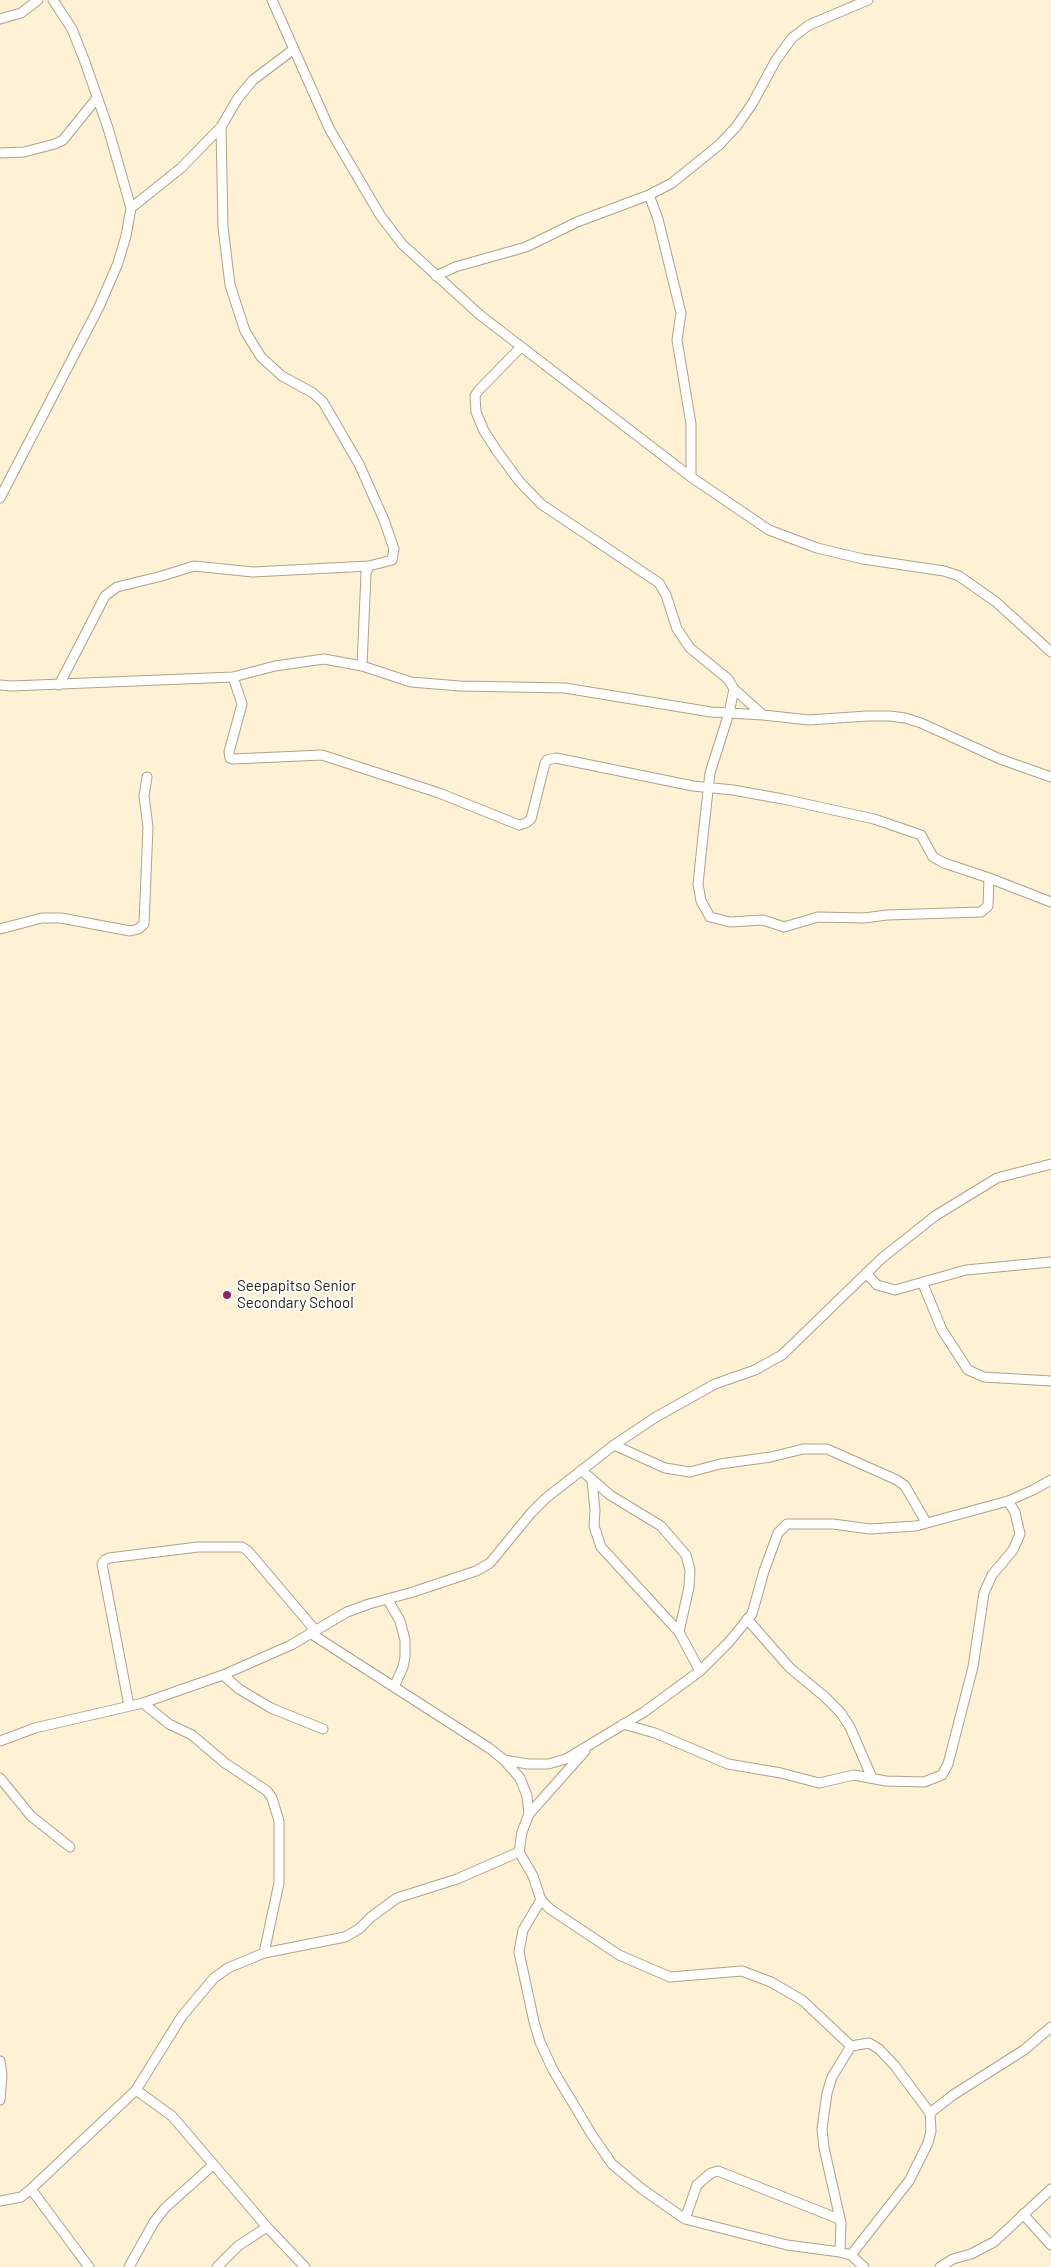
<!DOCTYPE html>
<style>
body{margin:0}
canvas{display:block;background:#fef1d4}
</style>
<canvas width="1051" height="2267"></canvas>
<script>
const ctx = document.querySelector('canvas').getContext('2d');
ctx.lineJoin = 'round';
const shape = rows => new Path2D(rows.map(r => 'M' + r).join(''));
function strokePath(path, color, width, dash) { ctx.strokeStyle = color; ctx.lineWidth = width; ctx.lineCap = dash ? 'butt' : 'round'; ctx.setLineDash(dash || []); ctx.stroke(path); }
function drawText(font, color, halo, rows, align = 'center') {
  ctx.font = font + ' Barlow,sans-serif'; ctx.lineWidth = 4; ctx.setLineDash([]); ctx.textBaseline = 'middle'; ctx.strokeStyle = halo; ctx.fillStyle = color; for (const [text, x, y, turn = 0] of rows) {
    ctx.save(); ctx.translate(x, y); ctx.rotate((+turn || 0) * Math.PI / 180); ctx.textAlign = isNaN(turn) ? turn : align; if (halo) ctx.strokeText(text, 0, 0); ctx.fillText(text, 0, 0); ctx.restore();
  }
}
const minor = shape([
 [272,0,330,130,380,215,402,244,480,315,691,477,769,530,817,548,863,559,944,571,959,576,996,602,1051,652],
 [0,19,21,13,38,0],
 [221,127,223,227,230,285,245,331,261,357,282,376,313,393,323,402,359,464,384,520,394,549,392,560,369,566,366,573,362,666],
 [0,153,24,152,55,144,63,140,97,98],
 [649,195,658,219,681,313,677,340,691,424,691,477],
 [131,208,181,168,221,127,238,98,253,80,294,49],
 [436,276,455,267,526,247,577,222,649,195,672,183,719,145,736,127,752,104,776,60,792,38,809,25,868,0],
 [521,347,478,391,475,396,476,412,484,431,497,451,519,481,541,504,659,583,666,595,677,629,690,648,728,679,734,689,763,715,809,720,867,716,890,716,905,718,921,723,1000,759,1051,777],
 [0,498,99,307,118,263,126,236,131,208,108,128,85,62,72,29,53,0],
 [233,677,242,704,229,752,230,758,233,759,322,755,439,793,519,825,526,823,531,819,545,763,547,760,556,758,693,786,733,790,783,799,874,819,921,835,933,857,944,863,989,878,1051,902],
 [0,685,12,686,233,677,275,666,324,659,362,666,411,682,460,686,565,688,711,712,763,715],
 [59,685,105,596,117,587,162,576,194,566,253,572,369,566],
 [734,689,729,713,710,773,703,836,698,884,701,901,710,917,730,922,763,920,784,927,818,917,864,918,887,915,981,912,988,906,989,878],
 [0,929,42,918,61,918,130,931,138,929,144,924,148,827,144,796,147,777],
 [866,1273,877,1285,895,1290,966,1270,1051,1262],
 [923,1284,942,1330,968,1370,984,1377,1051,1381],
 [614,1445,665,1468,690,1472,720,1464,771,1457,803,1449,827,1449,897,1480,905,1486,926,1522],
 [581,1470,610,1495,661,1526,686,1555,690,1570,689,1587,679,1632],
 [592,1481,595,1510,594,1526,601,1547,679,1632,700,1671],
 [388,1600,400,1621,405,1640,405,1657,403,1667,394,1687],
 [747,1619,790,1668,825,1697,840,1712,850,1727,872,1778],
 [310,1633,489,1748,504,1760,520,1778,527,1796,529,1814,522,1832,519,1852,533,1876,541,1900,523,1930,519,1952,534,2022,540,2042,553,2070,592,2135,612,2164,642,2189,685,2219,787,2245,840,2252,851,2255,864,2267],
 [223,1675,239,1689,271,1708,323,1729],
 [143,1703,169,1724,192,1735,225,1763,267,1791,272,1798,279,1821,279,1883,264,1953],
 [129,1706,102,1564,105,1560,109,1558,198,1547,242,1547,248,1551,315,1630],
 [623,1724,655,1733,728,1764,781,1773,819,1783,854,1775,886,1781,924,1782,942,1775,948,1764,973,1667,984,1593,992,1575,1013,1550,1020,1534,1015,1512,1008,1501],
 [0,1741,35,1728,143,1703,223,1675,291,1645,347,1612,369,1604,413,1592,476,1571,490,1563,531,1513,546,1498,614,1445,656,1417,715,1384,755,1370,782,1355,882,1258,935,1216,997,1178,1051,1164],
 [504,1760,528,1764,548,1764,566,1759,644,1712,700,1671,729,1642,752,1614,764,1571,778,1533,787,1524,833,1524,870,1529,916,1526,1008,1501,1033,1490,1051,1480],
 [0,1778,31,1816,70,1847],
 [529,1814,585,1751],
 [541,1900,550,1909,619,1955,670,1977,742,1971,771,1982,802,2000,851,2046],
 [0,2061,2,2075,0,2100],
 [136,2090,182,2016,214,1978,228,1968,264,1953,345,1937,359,1929,371,1917,397,1898,457,1879,519,1852],
 [31,2189,89,2267],
 [0,2201,21,2197,31,2189,136,2090,172,2116,267,2227,305,2267],
 [1023,2214,1051,2245],
 [685,2219,697,2185,711,2173,718,2171,839,2219],
 [840,2252,841,2223,824,2148,822,2129,827,2093,832,2077,851,2046,869,2043,879,2049,895,2066,930,2113],
 [851,2255,909,2181,928,2143,931,2131,930,2113,953,2095,1024,2050,1051,2027],
 [129,2267,154,2222,165,2208,213,2165],
 [217,2267,238,2246,267,2227],
 [940,2267,953,2259,971,2254,994,2242,1051,2189]
]);
const markers = [
 [227,1295,5,"#a01b6b"]
];
const poiNames = [
 ["Seepapitso Senior",237,1286],
 ["Secondary School",237,1303]
];
strokePath(minor, '#afa388', 11);
strokePath(minor, '#fff', 9);
for (const [x, y, r, color] of markers) { const dot = new Path2D(); dot.arc(x, y, r, 0, 2 * Math.PI); ctx.fillStyle = color; ctx.fill(dot); strokePath(dot, '#fff', 2); }
drawText('15px', '#2a261b', '#fff', poiNames, 'left');
</script>
